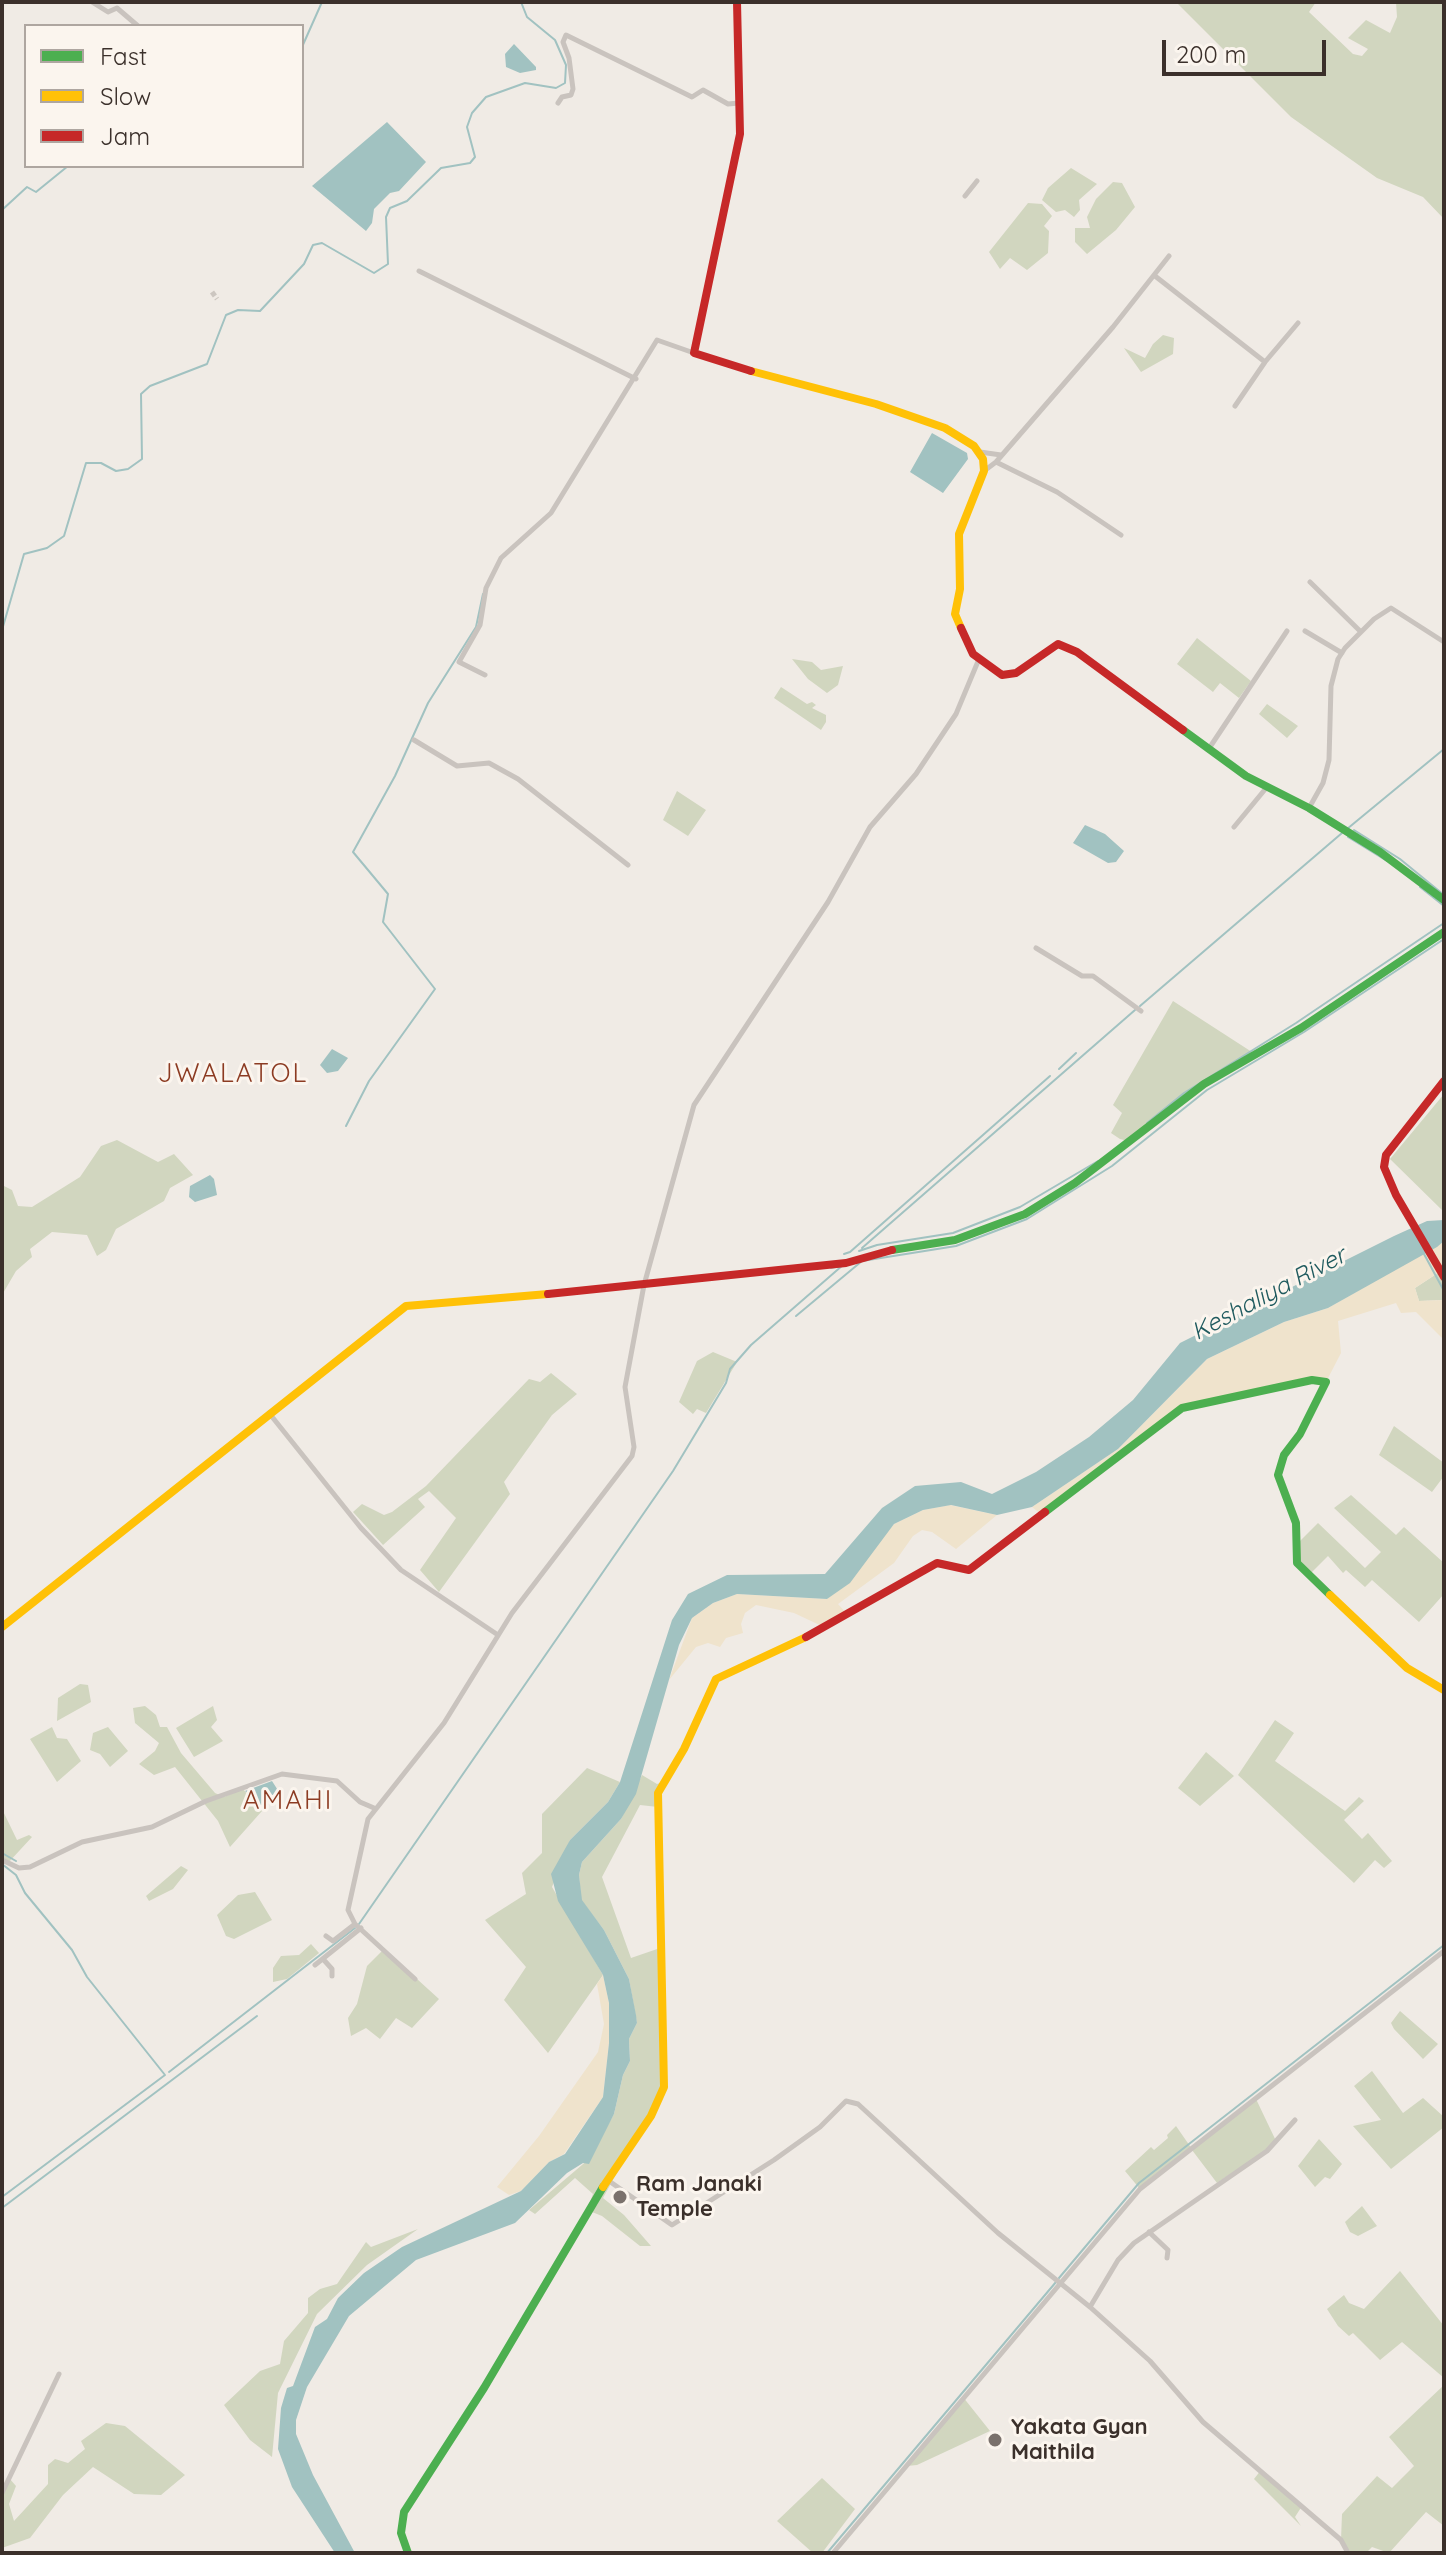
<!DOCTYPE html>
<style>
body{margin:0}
#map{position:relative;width:1446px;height:2555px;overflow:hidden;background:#f0ebe5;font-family:Quicksand,sans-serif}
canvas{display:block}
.frame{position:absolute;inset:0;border:4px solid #3b302b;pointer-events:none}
.legend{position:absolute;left:24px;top:24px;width:280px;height:144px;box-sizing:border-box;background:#fbf5ee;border:2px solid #aea6a0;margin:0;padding:10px 14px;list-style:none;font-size:24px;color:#3b302b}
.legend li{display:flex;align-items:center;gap:16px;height:40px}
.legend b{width:40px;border:2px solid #aea6a0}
.scale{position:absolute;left:1162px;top:40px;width:164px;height:36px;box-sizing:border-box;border:4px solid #3b302b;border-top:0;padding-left:10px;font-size:24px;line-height:28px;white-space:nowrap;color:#3b302b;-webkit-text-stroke:6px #fbf5ee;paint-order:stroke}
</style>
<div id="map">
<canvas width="1446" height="2555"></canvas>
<div class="frame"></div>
<ul class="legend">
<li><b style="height:10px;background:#4caf50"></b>Fast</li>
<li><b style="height:10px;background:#ffc107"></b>Slow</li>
<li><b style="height:10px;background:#c62828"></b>Jam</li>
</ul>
<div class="scale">200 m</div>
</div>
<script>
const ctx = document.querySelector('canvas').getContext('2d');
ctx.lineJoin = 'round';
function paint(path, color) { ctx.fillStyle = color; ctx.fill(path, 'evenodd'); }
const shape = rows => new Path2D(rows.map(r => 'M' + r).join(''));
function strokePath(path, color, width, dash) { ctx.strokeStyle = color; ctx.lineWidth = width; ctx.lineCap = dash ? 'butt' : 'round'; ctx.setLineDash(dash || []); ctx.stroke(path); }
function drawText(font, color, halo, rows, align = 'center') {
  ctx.font = font + ' Quicksand,sans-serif'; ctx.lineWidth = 6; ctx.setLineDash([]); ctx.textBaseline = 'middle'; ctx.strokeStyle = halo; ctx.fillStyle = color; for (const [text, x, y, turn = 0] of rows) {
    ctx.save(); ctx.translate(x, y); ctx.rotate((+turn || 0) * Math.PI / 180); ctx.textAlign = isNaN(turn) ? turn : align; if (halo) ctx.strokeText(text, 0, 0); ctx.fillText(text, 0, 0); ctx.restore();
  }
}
const green = shape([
 [1176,2,1316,2,1309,12,1353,54,1362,56,1368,49,1348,38,1366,20,1390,33,1397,17,1396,2,1444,2,1444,219,1423,197,1377,178,1291,117],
 [1071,168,1097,184,1079,200,1080,210,1074,217,1065,210,1056,212,1042,200,1048,188],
 [1113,182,1122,183,1135,207,1116,230,1087,254,1075,242,1075,228,1090,228,1087,217,1096,199],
 [1028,203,1042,204,1052,216,1044,226,1049,231,1048,253,1027,270,1010,258,1000,269,989,252],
 [1163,335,1174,338,1173,354,1141,372,1124,348,1145,358,1153,344],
 [1197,638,1251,681,1239,698,1220,683,1213,692,1177,664],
 [792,659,812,662,821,670,843,666,838,685,827,693,808,679],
 [781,687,807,704,812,702,816,705,812,708,826,715,826,722,821,730,774,698],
 [1267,704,1298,726,1287,738,1259,714],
 [677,791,706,810,688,836,663,820],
 [1173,1001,1255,1054,1204,1084,1132,1142,1120,1139,1111,1133,1122,1113,1113,1105],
 [1444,1094,1444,1212,1390,1159],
 [117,1140,158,1162,174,1154,193,1175,170,1188,164,1201,116,1229,106,1250,97,1256,87,1235,52,1232,30,1249,32,1257,16,1271,2,1295,2,1185,12,1190,18,1206,32,1207,80,1177,101,1146],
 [1444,1269,1444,1300,1419,1301,1415,1288],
 [713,1352,737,1362,706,1413,697,1409,693,1414,679,1402,697,1361],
 [551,1373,577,1394,552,1415,504,1482,510,1494,439,1592,420,1570,456,1518,429,1491,418,1499,425,1507,383,1545,353,1512,362,1504,384,1515,392,1512,426,1486,529,1379,540,1382],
 [1394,1426,1444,1463,1444,1476,1432,1492,1379,1455],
 [1351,1495,1396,1535,1404,1527,1444,1563,1444,1594,1419,1622,1372,1580,1365,1587,1346,1570,1343,1573,1328,1556,1309,1575,1297,1563,1295,1546,1318,1523,1365,1568,1381,1552,1334,1508],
 [80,1684,88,1685,91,1702,57,1721,58,1698],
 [145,1706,156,1715,160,1727,167,1727,181,1753,215,1793,224,1797,243,1789,262,1811,230,1847,218,1821,175,1767,154,1775,139,1764,155,1751,159,1743,135,1723,133,1708],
 [213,1706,217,1720,211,1727,223,1741,194,1757,176,1728],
 [1275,1720,1294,1733,1275,1761,1345,1811,1359,1797,1364,1801,1344,1820,1362,1839,1368,1833,1392,1861,1384,1868,1375,1860,1354,1883,1238,1775],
 [52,1727,57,1738,67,1739,81,1761,57,1782,30,1739],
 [108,1727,128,1751,110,1767,100,1754,90,1750,93,1733],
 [1206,1752,1234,1776,1200,1806,1178,1788],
 [587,1768,620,1782,608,1802,570,1840,552,1887,603,1975,548,2053,504,2000,526,1967,485,1920,526,1894,522,1873,542,1853,542,1814],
 [642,1775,657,1784,665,1781,658,1793,658,1807,640,1805,602,1877,631,1958,663,1947,664,2087,603,2198,624,2215,651,2246,640,2246,602,2216,587,2210,593,2194,575,2178,535,2214,529,2210,589,2159,614,2114,623,2075,630,2061,629,2039,637,2023,629,1979,604,1930,581,1900,579,1875,582,1862,621,1819],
 [2,1809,17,1840,29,1835,32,1837,8,1863,2,1860],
 [181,1866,188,1870,173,1889,149,1901,146,1896],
 [255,1892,272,1920,234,1939,226,1936,217,1915,238,1895],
 [311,1944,319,1953,287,1979,273,1982,273,1968,281,1956,299,1955],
 [384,1949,439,1999,412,2028,396,2018,380,2039,366,2028,351,2036,348,2018,357,2004,367,1966],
 [1400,2011,1438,2044,1423,2059,1394,2029,1391,2023],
 [1372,2071,1403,2113,1423,2098,1444,2117,1444,2127,1391,2169,1353,2126,1381,2120,1354,2086],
 [1256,2099,1277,2143,1217,2183,1192,2150,1140,2189,1125,2171,1151,2147,1154,2150,1168,2138,1167,2135,1176,2126,1192,2149],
 [1319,2139,1342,2164,1330,2179,1325,2177,1315,2187,1298,2166],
 [1362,2206,1377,2226,1358,2236,1350,2232,1345,2222],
 [418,2229,367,2265,317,2314,278,2393,272,2457,250,2440,224,2405,260,2371,280,2364,284,2341,308,2313,308,2298,320,2289,337,2284,366,2242,371,2247],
 [1400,2271,1444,2326,1444,2378,1402,2342,1380,2360,1353,2333,1349,2336,1338,2326,1327,2309,1344,2295,1349,2303,1364,2309],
 [1444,2385,1444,2526,1426,2512,1389,2553,1372,2547,1366,2553,1351,2553,1341,2540,1342,2514,1377,2476,1392,2488,1414,2466,1389,2437],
 [963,2397,990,2431,917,2465,907,2466],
 [106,2423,125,2426,185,2475,161,2495,134,2494,93,2467,63,2495,30,2538,2,2548,2,2493,9,2478,16,2486,9,2504,14,2521,48,2484,48,2465,55,2459,68,2463,85,2449,81,2441],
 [1261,2470,1302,2506,1295,2517,1301,2526,1254,2479],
 [822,2478,855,2509,822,2553,813,2553,777,2521]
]);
const sand = shape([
 [1444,1241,1444,1269,1415,1288,1419,1301,1444,1300,1444,1340,1416,1312,1401,1313,1396,1303,1338,1321,1341,1353,1326,1382,1312,1380,1182,1408,1041,1514,1032,1507,1118,1449,1207,1359,1284,1322,1328,1308],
 [950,1505,997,1515,956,1549,932,1532,922,1530,913,1536,894,1563,838,1604,848,1615,826,1628,794,1613,756,1605,745,1613,741,1624,743,1633,726,1638,720,1647,708,1643,696,1647,669,1680,692,1618,713,1603,737,1594,827,1599,894,1524,923,1510],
 [603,1975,609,2003,609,2043,603,2097,564,2154,549,2162,521,2191,509,2195,497,2187,539,2136,598,2052,604,2024,597,1984]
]);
const water = shape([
 [514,44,536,67,536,70,520,73,506,67,505,54],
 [387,122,426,162,399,191,390,193,374,209,372,223,366,231,312,186],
 [932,433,967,453,968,459,943,493,910,472],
 [1085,825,1105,834,1124,851,1116,862,1108,863,1073,843],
 [332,1049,348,1058,338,1071,327,1073,320,1065],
 [210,1175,214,1179,217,1195,195,1202,189,1197,190,1186],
 [1444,1220,1444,1241,1437,1247,1328,1308,1284,1322,1207,1359,1118,1449,1032,1507,997,1515,951,1505,923,1510,894,1524,850,1583,827,1599,737,1594,713,1603,692,1618,679,1645,636,1794,621,1819,582,1862,579,1875,582,1900,604,1930,629,1979,636,2015,637,2023,629,2039,630,2061,623,2075,614,2114,589,2164,583,2163,567,2173,515,2223,416,2260,349,2316,307,2387,296,2420,296,2434,313,2475,355,2553,335,2553,292,2487,278,2449,281,2408,287,2388,293,2386,315,2327,327,2319,338,2298,364,2273,402,2247,521,2191,549,2162,565,2154,603,2097,609,2043,609,2003,603,1975,558,1901,551,1874,570,1840,608,1802,620,1782,672,1620,688,1594,727,1575,825,1574,882,1508,915,1486,961,1482,992,1494,1036,1472,1089,1437,1133,1400,1180,1343,1394,1236,1427,1221],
 [272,1781,281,1795,271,1804,260,1805,245,1791]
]);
const stream = shape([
 [302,47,322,2],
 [90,166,96,166],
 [2,210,27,187,36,192,68,166],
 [2,630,24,554,47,548,64,536,86,463,101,463,116,471,128,469,142,459,141,394,150,386,207,364,226,315,238,310,260,311,304,264,313,245,322,243,374,273,388,264,386,217,390,208,407,201,441,168,470,163,475,157,467,127,472,113,486,97,525,83,556,88,565,83,566,65,555,40,527,17,521,2],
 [1347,829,1444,749],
 [1354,830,1400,859,1444,895],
 [1348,837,1387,861],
 [1420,887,1444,906],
 [1140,1006,1342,833],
 [1059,1069,1076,1053],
 [1147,1123,1184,1093,1296,1023,1444,923],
 [346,1126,369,1081,435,989,383,922,388,894,353,852,395,776,428,703,476,627,483,594],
 [862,1248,1135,1010],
 [859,1251,877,1245,953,1233,1020,1207,1098,1161],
 [844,1254,850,1252,1050,1076],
 [1424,1254,1444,1291],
 [831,1268,841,1266],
 [796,1316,862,1261,956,1246,1027,1219,1112,1166,1207,1090,1304,1032,1444,939],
 [2,1853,16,1861],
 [2,1864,16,1875,25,1893,72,1950,87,1977,165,2075,2,2197],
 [359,1924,673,1471,726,1383,730,1369,751,1345,843,1265],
 [169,2072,355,1928],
 [2,2208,257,2016],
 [1059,2278,1139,2183,1444,1945],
 [827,2553,1056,2282]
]);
const streetTunnel = shape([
 [212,292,217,299]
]);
const street = shape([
 [92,2,108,12,117,8,138,26],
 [558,103,562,97,571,95,573,89,569,58,563,42,566,35,692,97,703,90,728,104,739,103],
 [965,196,977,181],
 [419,271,636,379],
 [1155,276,1265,362],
 [1235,406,1265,362,1298,323],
 [980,452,1001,455],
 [996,462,1057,492,1121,535],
 [984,471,996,462,1113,327,1169,256],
 [1310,582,1361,632],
 [1305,631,1342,653],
 [485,675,459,662,480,625,486,588,501,558,551,513,657,340,694,353],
 [414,740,457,766,489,763,518,779,628,865],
 [1208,750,1287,631],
 [1309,808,1323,783,1329,760,1331,686,1338,659,1345,648,1374,619,1391,608,1444,642],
 [1234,827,1267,787],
 [1036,948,1082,976,1093,976,1141,1011],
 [269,1413,361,1528,401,1570,498,1635],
 [2,1860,19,1868,30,1867,82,1842,152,1827,206,1801,282,1774,337,1781,360,1802,374,1808],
 [326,1936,333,1941,355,1924],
 [323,1959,332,1969,332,1976],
 [315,1965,361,1928],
 [415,1979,355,1924,348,1910,368,1819,444,1723,512,1613,632,1456,634,1447,625,1387,644,1285,694,1105,828,902,870,827,916,774,956,714,979,659],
 [609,2181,672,2225,774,2160,820,2127,846,2101,858,2104,998,2233,1090,2307,1150,2361,1203,2422,1341,2540,1348,2553],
 [1149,2232,1168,2250,1167,2258],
 [1090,2307,1118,2260,1134,2243,1267,2151,1295,2120],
 [2,2493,59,2374],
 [833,2553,1140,2189,1444,1951]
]);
const fast = shape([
 [1183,730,1246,776,1309,808,1380,852,1444,900],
 [892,1250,955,1240,1025,1214,1075,1183,1204,1084,1301,1028,1444,932],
 [1045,1512,1182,1408,1312,1380,1326,1382,1300,1434,1284,1455,1278,1475,1296,1523,1297,1563,1330,1595],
 [408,2553,401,2533,404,2512,484,2388,603,2187]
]);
const slow = shape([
 [751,371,876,404,945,428,974,446,983,459,984,471,959,534,960,589,955,614,961,628],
 [1330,1595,1407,1668,1444,1690],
 [2,1627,406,1306,548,1294],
 [603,2187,651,2116,664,2087,658,1793,684,1749,716,1679,806,1637]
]);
const jam = shape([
 [737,2,740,134,694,353,751,371],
 [961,628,973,654,1002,675,1016,673,1058,644,1077,652,1183,730],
 [1444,1081,1386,1155,1384,1167,1396,1195,1444,1277],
 [548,1294,846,1263,892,1250],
 [806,1637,937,1563,969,1570,1045,1512]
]);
const markers = [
 [620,2197,8,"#7a716c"],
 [995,2440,8,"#7a716c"]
];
const poiNames = [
 ["Ram Janaki",636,2184],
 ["Temple",636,2209],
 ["Yakata Gyan",1011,2427],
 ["Maithila",1011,2452]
];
const waterNames = [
 ["Keshaliya River",1269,1294,-28]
];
const quarterNames = [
 ["JWALATOL",233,1074],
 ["AMAHI",288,1801]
];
paint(green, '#d1d6bf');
paint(sand, '#efe3cc');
paint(water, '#a1c2c1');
strokePath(stream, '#a1c2c1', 2);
strokePath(streetTunnel, '#ccc6c0', 5, [5, 2.5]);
strokePath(street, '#c9c3be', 5);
strokePath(fast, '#4caf50', 8);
strokePath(slow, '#ffc107', 8);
strokePath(jam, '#c62828', 8);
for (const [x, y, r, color] of markers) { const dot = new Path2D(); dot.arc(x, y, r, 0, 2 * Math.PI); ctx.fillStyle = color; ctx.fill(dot); strokePath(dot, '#fbf5ee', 3); }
drawText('bold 22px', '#3b302b', '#fbf5ee', poiNames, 'left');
drawText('italic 24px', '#1f5a5e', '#fbf5ee', waterNames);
ctx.letterSpacing = '2px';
drawText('26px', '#8c3b22', '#fbf5ee', quarterNames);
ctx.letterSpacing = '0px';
</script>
